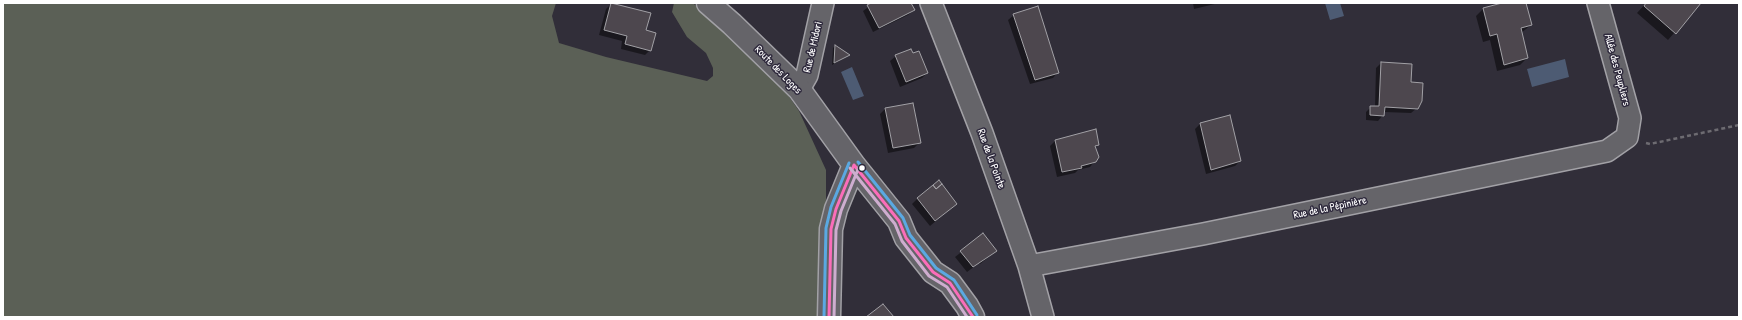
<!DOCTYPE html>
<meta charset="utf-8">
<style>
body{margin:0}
#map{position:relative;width:1742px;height:320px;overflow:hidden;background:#312e39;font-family:"Patrick Hand",sans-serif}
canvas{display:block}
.frame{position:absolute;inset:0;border:4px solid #fff;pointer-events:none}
</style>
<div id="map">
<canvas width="1742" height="320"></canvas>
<div class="frame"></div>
</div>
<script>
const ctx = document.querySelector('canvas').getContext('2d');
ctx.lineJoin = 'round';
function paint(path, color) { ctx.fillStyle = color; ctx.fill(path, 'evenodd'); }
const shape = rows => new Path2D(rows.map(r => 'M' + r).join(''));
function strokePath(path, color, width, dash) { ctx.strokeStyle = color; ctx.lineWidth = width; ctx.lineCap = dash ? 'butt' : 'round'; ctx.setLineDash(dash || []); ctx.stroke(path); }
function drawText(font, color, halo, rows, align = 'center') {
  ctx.font = font + ' "Patrick Hand",sans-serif'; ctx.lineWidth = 3; ctx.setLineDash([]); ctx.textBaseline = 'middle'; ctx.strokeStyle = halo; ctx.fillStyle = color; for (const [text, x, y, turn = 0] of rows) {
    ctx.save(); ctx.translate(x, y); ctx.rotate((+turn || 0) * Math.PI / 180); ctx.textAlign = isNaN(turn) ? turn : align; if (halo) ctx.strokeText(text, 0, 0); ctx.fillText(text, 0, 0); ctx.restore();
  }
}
const green = shape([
 [3,3,556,3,552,16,559,43,606,57,707,81,713,76,713,68,706,53,687,37,672,12,674,3,693,3,784,89,799,111,826,170,826,199,818,317,3,317]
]);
const water = shape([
 [1325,3,1340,3,1344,16,1330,20],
 [1565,59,1569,77,1532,87,1527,69],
 [852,67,864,96,853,100,841,72]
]);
const shadow = shape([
 [874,3,910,3,914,10,908,15,873,32,863,11],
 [1193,3,1219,3,1194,9],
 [1506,3,1525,3,1531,25,1521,33,1527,58,1520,65,1497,71,1490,40,1483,42,1476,16,1483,9],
 [1646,3,1700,3,1668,40,1637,13],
 [611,4,645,31,650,50,645,55,621,49,622,41,599,35,606,9],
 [1014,15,1058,72,1053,78,1030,84,1008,20],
 [835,46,849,55,832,65,833,48],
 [896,56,927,73,922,78,900,87,890,61],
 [1381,63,1410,83,1417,108,1411,113,1384,112,1383,115,1378,121,1366,120,1366,112,1371,107,1375,107,1376,68],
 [885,109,920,142,914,148,888,153,880,114],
 [1200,124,1240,161,1235,166,1206,174,1195,129],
 [1055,141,1098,145,1095,148,1095,161,1090,167,1078,170,1075,173,1057,177,1050,146],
 [918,198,956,204,930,226,912,204],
 [983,235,996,251,980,264,979,263,967,272,955,257]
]);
const building = shape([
 [611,3,651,13,646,30,656,33,651,51,625,44,627,36,604,30,611,3],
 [871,3,911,3,915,10,879,28,867,5,871,3],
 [1502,3,1526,3,1532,25,1521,28,1528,58,1504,65,1497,34,1490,36,1483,8,1502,3],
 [1646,3,1701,3,1676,34,1644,6,1646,3],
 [1038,6,1059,73,1035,80,1013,14,1038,6],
 [835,45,850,55,834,63,835,45],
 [911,49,913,53,919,51,928,73,906,82,895,55,911,49],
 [1381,62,1412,64,1411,82,1423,83,1422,101,1418,109,1385,107,1384,116,1370,115,1370,106,1379,106,1381,62],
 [913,103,921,143,893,148,885,108,913,103],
 [1230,115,1241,161,1211,170,1200,123,1230,115],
 [1096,129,1099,145,1095,146,1099,157,1096,162,1081,166,1082,168,1062,172,1055,140,1096,129],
 [939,180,942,184,936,189,933,185,939,180],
 [942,184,957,204,935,221,917,198,933,185,936,189,942,184],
 [983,233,997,251,973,267,960,251,983,233],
 [883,304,894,317,866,317,883,304]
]);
const path = shape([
 [1646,143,1650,144,1739,125]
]);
const minor = shape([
 [931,3,982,133,1029,266,1043,317],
 [799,89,807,75,823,3],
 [1029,266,1203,234,1607,151,1627,137,1630,118,1598,3]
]);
const tertiary = shape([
 [708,3,732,24,799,89,854,165,899,221,906,238,933,272,950,283,967,306,973,317],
 [829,317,831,229,836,209,854,165]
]);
const bus1 = shape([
 [854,165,899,221,906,238,933,272,950,283,973,317],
 [829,317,831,229,836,209,854,165]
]);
const bus2 = shape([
 [850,168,895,224,902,241,929,276,947,287,967,317],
 [834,317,836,230,841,211,859,167]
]);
const bus3 = shape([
 [858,162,903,218,910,235,936,268,954,280,977,315],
 [824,317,826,228,831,207,849,163]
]);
const markers = [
 [862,168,3.5,"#fff"]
];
const streetNames = [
 ["Rue de Midori",813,47,-77],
 ["Route des Loges",778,70,46],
 ["Allée des Peupliers",1617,70,75],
 ["Rue de la Pointe",991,159,70],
 ["Rue de la Pépinière",1330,208,-12]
];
paint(green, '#5b6056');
paint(water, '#4d5b73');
paint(shadow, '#0007');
paint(building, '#4d474e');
strokePath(building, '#a2a1a6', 1);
strokePath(minor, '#a2a1a6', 24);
strokePath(tertiary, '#a2a1a6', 25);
strokePath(path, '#6d6b71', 2.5, [4, 3]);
strokePath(minor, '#656469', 21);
strokePath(tertiary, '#656469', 22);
strokePath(bus1, '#fb6dba', 3);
strokePath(bus2, '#ceadcf', 3);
strokePath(bus3, '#5aa9e2', 3);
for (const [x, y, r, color] of markers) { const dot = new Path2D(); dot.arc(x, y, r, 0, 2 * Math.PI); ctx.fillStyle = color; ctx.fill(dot); strokePath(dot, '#2f2a3d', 1.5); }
drawText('11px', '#fff', '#2f2a3d', streetNames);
</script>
